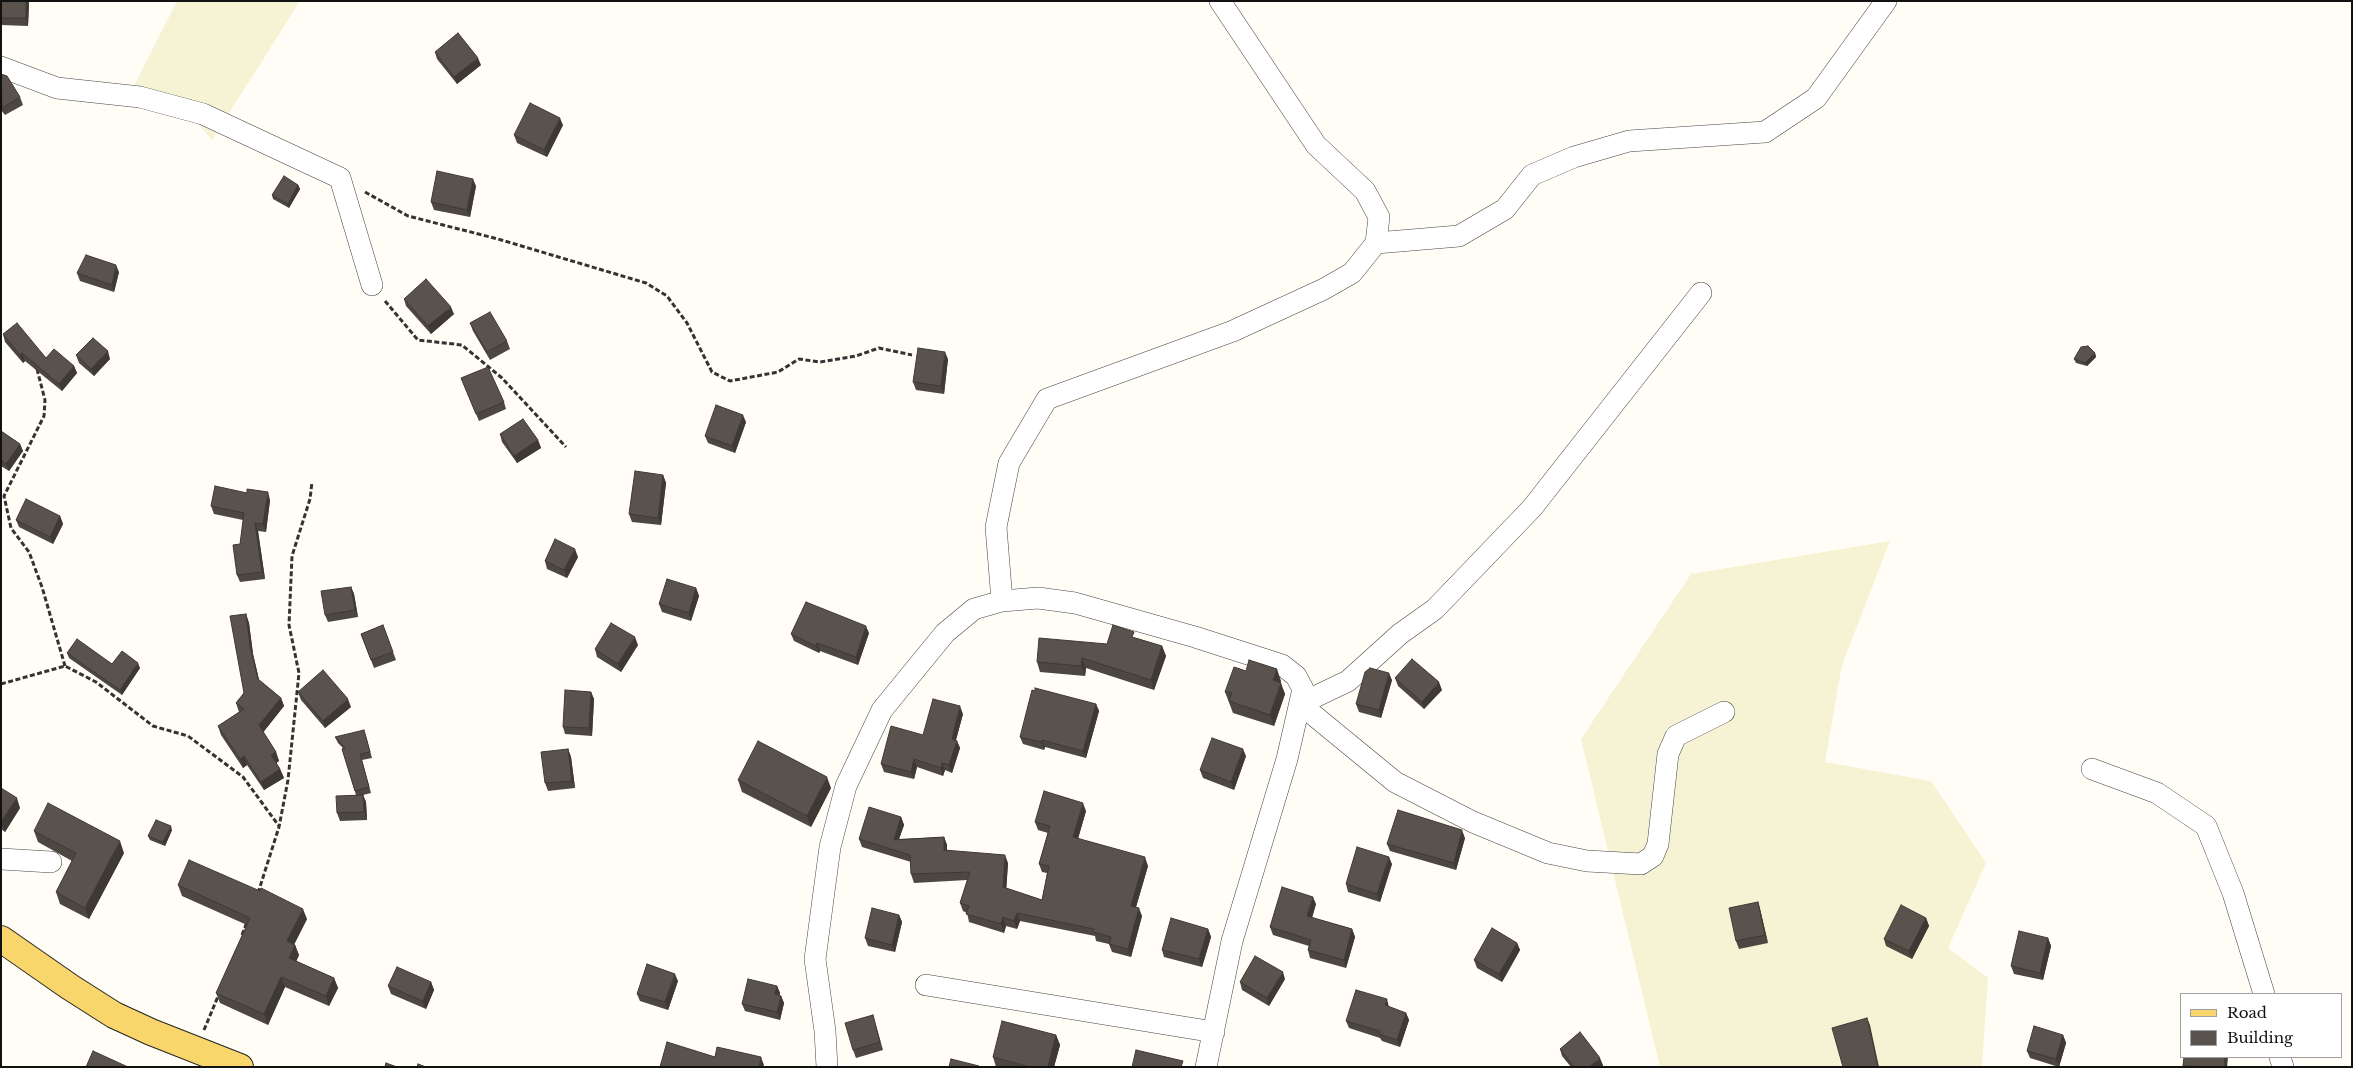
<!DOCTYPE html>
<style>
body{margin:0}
#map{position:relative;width:2353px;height:1068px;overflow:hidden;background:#fffdf5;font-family:"Libre Baskerville",serif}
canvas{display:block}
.frame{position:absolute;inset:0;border:2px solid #111;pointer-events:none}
.legend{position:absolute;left:2180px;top:993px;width:162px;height:65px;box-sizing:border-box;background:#fff;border:1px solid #a0a0a0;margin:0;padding:6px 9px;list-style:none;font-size:15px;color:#111}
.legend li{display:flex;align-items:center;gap:10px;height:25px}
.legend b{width:25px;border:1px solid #a0a0a0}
</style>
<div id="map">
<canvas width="2353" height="1068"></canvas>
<div class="frame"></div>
<ul class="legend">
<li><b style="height:6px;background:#f9d66b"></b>Road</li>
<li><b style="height:14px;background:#5a524d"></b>Building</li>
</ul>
</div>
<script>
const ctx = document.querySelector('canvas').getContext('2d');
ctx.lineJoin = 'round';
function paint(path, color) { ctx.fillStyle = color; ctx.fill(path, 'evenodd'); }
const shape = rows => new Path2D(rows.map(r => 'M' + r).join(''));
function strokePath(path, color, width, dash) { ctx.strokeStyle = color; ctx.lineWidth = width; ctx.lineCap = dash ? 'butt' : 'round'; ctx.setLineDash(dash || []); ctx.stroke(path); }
const farmland = shape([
 [177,1,300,1,212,140,195,120,132,90],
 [1890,541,1842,665,1825,762,1931,781,1986,863,1948,948,1988,978,1982,1067,1660,1067,1581,739,1691,574]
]);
const path = shape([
 [365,192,408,216,498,239,646,283,667,296,687,323,712,372,730,381,778,372,799,359,820,362,856,356,879,348,912,355],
 [385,301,418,340,462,345,502,378,566,447],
 [37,369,45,400,44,416,4,496,11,528,29,552,42,587,65,666],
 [1,684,65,666,96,682,153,726,188,736,243,777,279,826],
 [258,893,279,827,288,780,299,673,289,625,292,556,310,499,312,482],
 [242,935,247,922],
 [204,1030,219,994]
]);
const minor = shape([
 [1,67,57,88,140,97,203,114,340,178,372,285],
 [1376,243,1459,236,1505,209,1532,175,1574,157,1629,141,1765,132,1816,98,1886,1],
 [1701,293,1532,508,1435,609,1400,634,1348,681,1300,704,1395,782,1473,822,1548,853,1587,861,1641,864,1653,856,1658,844,1668,754,1676,736,1724,712],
 [1002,601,996,527,1009,463,1047,399,1233,331,1324,289,1352,273,1376,243,1379,217,1365,191,1316,145,1220,1],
 [2092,769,2157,793,2206,826,2233,893,2264,994],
 [1,859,51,862],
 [926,985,1214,1032],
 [2280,1057,2283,1067],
 [827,1067,825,1031,815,959,830,847,846,786,882,710,945,633,974,609,1002,601,1038,598,1075,603,1195,637,1282,665,1296,676,1303,689,1287,759,1232,941,1206,1067]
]);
const major = shape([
 [1,939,70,987,114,1015,151,1032,240,1067]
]);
const wall = shape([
 [1,1,29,2,28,26,1,25],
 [435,52,481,65,457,84,437,59],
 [1,74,20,97,23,105,5,115,1,110],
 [563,125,547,157,517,143,514,135],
 [298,185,300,189,289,208,273,199,272,195],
 [476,186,470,217,434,210,431,202],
 [119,272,114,292,80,281,77,273],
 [404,299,454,314,431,334,406,306],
 [470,323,507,341,510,349,490,360,473,331],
 [3,334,46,358,74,366,77,373,62,391,25,361,23,363,5,342],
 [2095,353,2096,357,2087,366,2076,363,2074,359],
 [76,355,110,359,94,376,79,363],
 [948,359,944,394,916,390,913,382],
 [461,378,504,402,506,409,479,421],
 [746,422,735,453,708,443,705,436],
 [1,431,20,444,23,451,9,471,1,466],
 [500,434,538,440,541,448,517,463,502,442],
 [663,475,666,483,661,525,632,522,629,514],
 [270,500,266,532,258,531,265,579,240,582,237,575,243,520,214,514,211,506],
 [60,516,63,524,53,544,19,527,16,520],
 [578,557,567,578,547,569,545,561],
 [351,587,354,594,358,617,328,622,325,615],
 [696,588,699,596,691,621,662,612,659,604],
 [246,614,249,623,253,654,259,680,281,698,284,706,263,732,276,752,279,761,276,763,280,769,284,778,264,790,247,765,243,768,221,735,218,726,239,712,236,703,244,693],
 [383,625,396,660,374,668,361,634],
 [869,633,858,665,820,651,819,653,794,641,791,634],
 [1136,638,1162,646,1166,656,1154,690,1086,668,1085,676,1040,672,1037,662,1107,644],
 [638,645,621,672,597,657,595,649],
 [67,653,112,664,140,668,122,695,69,658],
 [1246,671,1281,681,1280,683,1285,694,1274,726,1233,713,1225,692],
 [1395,678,1442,690,1424,709,1398,686],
 [1392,680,1381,718,1359,712,1356,704],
 [298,692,351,707,325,728,301,700],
 [591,692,594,699,592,736,565,734,563,727],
 [1096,704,1099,711,1086,758,1045,747,1044,750,1023,744,1020,737],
 [963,714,956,740,957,741,960,748,952,773,945,770,943,776,917,767,914,779,884,772,881,764,923,735],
 [366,736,372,758,362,760,371,793,363,795,366,802,367,820,340,821,337,813,356,795,342,749,343,748,338,743,335,737],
 [568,749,571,757,575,788,548,791,545,783],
 [1246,756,1234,790,1203,778,1200,770],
 [738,780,831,788,811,827,742,792],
 [1,788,20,808,5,832,1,829],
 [1086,811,1078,839,1148,866,1136,907,1142,916,1131,957,1112,952,1109,944,1096,941,1095,936,1020,921,1017,929,1006,926,1004,933,969,922,967,913,963,911,960,903,967,880,914,883,911,874,911,862,862,847,859,839,901,817,904,825,899,839,944,837,947,845,947,850,1008,863,1006,888,1042,900,1047,873,1042,872,1039,864,1048,833,1038,830,1035,822],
 [172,830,165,846,150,840,148,836],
 [34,831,124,853,89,919,60,904,56,892,72,861,38,842],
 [1465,838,1456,870,1390,851,1387,844],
 [1392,864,1380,902,1348,892,1346,884],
 [178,885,307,919,294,944,295,945,299,955,296,961,334,978,338,988,329,1006,285,987,268,1025,220,1003,216,993,247,925,182,896],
 [1758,902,1760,909,1768,943,1739,949,1736,941],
 [1316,904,1312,918,1352,929,1355,937,1346,968,1310,958,1308,950,1309,946,1273,935,1270,927],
 [899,915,902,922,895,952,868,946,865,938],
 [1926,918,1929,926,1912,959,1886,946,1884,939],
 [1208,929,1211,937,1202,967,1164,957,1162,950],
 [2048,938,2051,946,2043,980,2014,974,2011,966],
 [1517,943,1520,950,1502,982,1477,968,1474,960],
 [1285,979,1269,1006,1242,990,1240,982],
 [678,981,668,1010,640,1001,637,994],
 [431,982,434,990,426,1009,391,994,388,986],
 [777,986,780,993,779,995,781,996,784,1003,780,1020,745,1011,742,1004],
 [1389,1007,1406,1013,1409,1020,1400,1047,1382,1041,1380,1038,1349,1028,1346,1021],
 [873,1015,883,1050,856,1058,853,1050],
 [1056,1035,1060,1045,1054,1067,996,1067,993,1057],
 [2063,1035,2066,1043,2059,1067,2030,1058,2027,1051],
 [1560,1049,1603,1065,1602,1067,1571,1067,1562,1056]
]);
const shadedWall = shape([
 [26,1,28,1,29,2,28,26,26,18],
 [478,58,481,65,457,84,454,77],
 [560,118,563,125,547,157,544,150],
 [473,179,476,186,470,217,467,210],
 [298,185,300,189,289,208,288,204],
 [116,265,119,272,114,292,112,285],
 [451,307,454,314,431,334,428,326],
 [108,351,110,359,94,376,91,369],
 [945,352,948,359,944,394,941,386],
 [22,353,25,361,23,363,20,355],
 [2095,353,2096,357,2087,366,2085,363],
 [74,366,77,373,62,391,59,384],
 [743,415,746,422,735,453,732,446],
 [538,440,541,448,517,463,514,456],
 [20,444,23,451,9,471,6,464],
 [663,475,666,483,661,525,658,518],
 [268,492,270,500,266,532,263,524],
 [60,516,63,524,53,544,50,537],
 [255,523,258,531,265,579,262,572],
 [575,549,578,557,567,578,564,570],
 [351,587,354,594,358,617,355,610],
 [696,588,699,596,691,621,689,613],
 [246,614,249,623,253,654,261,688,258,679,250,646],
 [866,626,869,633,858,665,856,657],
 [635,637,638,645,621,672,618,664],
 [817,643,820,651,819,653,816,646],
 [1162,646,1166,656,1154,690,1151,680],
 [1082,658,1086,668,1085,676,1081,666],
 [138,663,140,668,122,695,120,690],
 [1277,669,1281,681,1277,691,1273,680],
 [1389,673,1392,680,1381,718,1379,710],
 [1439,682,1442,690,1424,709,1422,702],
 [1281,683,1285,694,1274,726,1270,715],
 [591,692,594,699,592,736,589,728],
 [281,698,284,706,262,734,259,725],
 [348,699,351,707,325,728,323,721],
 [1096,704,1099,711,1086,758,1083,751],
 [960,706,963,714,954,747,952,739],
 [1042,740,1045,747,1044,750,1042,742],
 [957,741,960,748,952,773,949,765],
 [568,749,571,757,575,788,572,781],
 [1243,749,1246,756,1234,790,1231,782],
 [276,752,279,761,275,764,271,755],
 [244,756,247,765,243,768,240,759],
 [914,759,917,767,914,779,911,772],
 [942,763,945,770,943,776,941,768],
 [280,769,284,778,264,790,261,782],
 [827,777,831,788,811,827,807,816],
 [363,795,366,802,367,820,364,812],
 [17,798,20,808,5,832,1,822],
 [1083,803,1086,811,1076,845,1073,837],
 [901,817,904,825,896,848,894,840],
 [171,826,172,830,165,846,163,842],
 [1462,830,1465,838,1456,870,1454,863],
 [944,837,947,845,947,858,944,850],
 [120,841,124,853,89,919,85,908],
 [1005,855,1008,863,1006,895,1003,887],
 [1145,857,1148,866,1134,914,1131,906],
 [1389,857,1392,864,1380,902,1377,894],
 [1313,897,1316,904,1310,924,1307,916],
 [1758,902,1760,909,1768,943,1765,935],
 [1139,908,1142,916,1131,957,1128,949],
 [303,909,307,919,291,951,287,941],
 [1017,913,1020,921,1017,929,1014,921],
 [899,915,902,922,895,952,892,945],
 [1003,917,1006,926,1004,933,1001,924],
 [1926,918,1929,926,1912,959,1909,951],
 [1208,929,1211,937,1202,967,1199,959],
 [1352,929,1355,937,1346,968,1344,960],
 [2048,938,2051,946,2043,980,2040,973],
 [1517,943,1520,950,1502,982,1499,974],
 [295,945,299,955,293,969,289,958],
 [1283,972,1285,979,1269,1006,1267,998],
 [675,974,678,981,668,1010,665,1002],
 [281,977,285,987,268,1025,264,1014],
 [334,978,338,988,329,1006,326,996],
 [431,982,434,990,426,1009,423,1001],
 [777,986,780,993,778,1002,775,994],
 [781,996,784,1003,780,1020,777,1012],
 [1387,999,1389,1007,1385,1005],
 [1406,1013,1409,1020,1400,1047,1397,1040],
 [1867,1018,1870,1025,1879,1067,1878,1067],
 [1056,1035,1060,1045,1054,1067,1048,1067],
 [2063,1035,2066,1043,2059,1067,2056,1059],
 [761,1057,764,1065,763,1067,759,1067],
 [2225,1057,2228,1057,2227,1067,2224,1067],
 [1600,1058,1603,1065,1602,1067,1589,1067]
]);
const building = shape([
 [1,1,26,1,26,18,1,18,1,1],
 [458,33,478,58,454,77,435,52,458,33],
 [1,74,7,76,20,97,2,108,1,74],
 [530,103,560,118,544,150,514,135,530,103],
 [437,171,473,179,467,210,431,202,437,171],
 [284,176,298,185,288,204,272,195,284,176],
 [86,255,116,265,112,285,77,273,86,255],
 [426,279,451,307,428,326,404,299,426,279],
 [490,312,507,341,487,352,470,323,490,312],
 [17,323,46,358,54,349,74,366,59,384,22,353,20,355,3,334,17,323],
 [93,338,108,351,91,369,76,355,93,338],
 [2088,346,2095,353,2085,363,2074,359,2081,347,2088,346],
 [918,348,945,352,941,386,913,382,918,348],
 [488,367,504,402,476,414,461,378,488,367],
 [716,405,743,415,732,446,705,436,716,405],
 [523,419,538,440,514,456,500,434,523,419],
 [1,431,20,444,6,464,1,460,1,431],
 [635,471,663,475,658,518,629,514,635,471],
 [215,486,247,493,247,489,268,492,263,524,255,523,262,572,237,575,233,545,240,544,244,513,211,506,215,486],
 [26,499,60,516,50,537,16,520,26,499],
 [555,539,575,549,564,570,545,561,555,539],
 [667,579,696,588,689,613,659,604,667,579],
 [351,587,355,610,325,615,321,591,351,587],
 [806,602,866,626,856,657,817,643,816,646,791,634,806,602],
 [246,614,250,646,258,679,281,698,259,725,276,752,271,755,280,769,261,782,244,756,240,759,218,726,244,709,236,703,244,693,230,616,246,614],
 [611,623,635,637,618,664,595,649,611,623],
 [383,625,393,652,371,660,361,634,383,625],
 [1113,625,1134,632,1132,637,1162,646,1151,680,1082,658,1081,666,1037,662,1039,638,1107,644,1113,625],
 [77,639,112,664,122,651,138,663,120,690,67,653,77,639],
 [1412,659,1439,682,1422,702,1395,678,1412,659],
 [1249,660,1277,669,1273,680,1281,683,1270,715,1229,701,1232,693,1225,692,1234,667,1246,671,1249,660],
 [1370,668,1389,673,1379,710,1356,704,1365,672,1370,668],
 [323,670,348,699,323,721,298,692,323,670],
 [1035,688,1096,704,1083,751,1042,740,1042,742,1020,737,1032,690,1035,691,1035,688],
 [565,690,591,692,589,728,563,727,565,690],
 [933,699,960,706,952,739,957,741,949,765,942,763,941,768,914,759,911,772,881,764,891,726,923,735,933,699],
 [364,730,370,752,360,754,369,787,355,791,342,749,345,748,335,737,364,730],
 [1212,738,1243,749,1231,782,1200,770,1212,738],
 [758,741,827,777,807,816,738,780,758,741],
 [568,749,572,781,545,783,541,752,568,749],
 [1,788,17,798,1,822,1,788],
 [1044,791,1083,803,1073,837,1145,857,1131,906,1139,908,1128,949,1109,944,1111,937,1093,932,1094,929,1017,913,1014,921,1003,917,1001,924,966,914,969,906,960,903,970,872,911,874,910,855,859,839,869,807,901,817,894,840,944,837,944,850,1005,855,1003,887,1042,900,1049,866,1039,864,1050,826,1035,822,1044,791],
 [363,795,364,812,337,813,336,796,363,795],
 [48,803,120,841,85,908,56,892,76,853,34,831,48,803],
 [1398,810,1462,830,1454,863,1387,844,1398,810],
 [156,820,171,826,163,842,148,836,156,820],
 [1357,847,1389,857,1377,894,1346,884,1357,847],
 [189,860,260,891,261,888,303,909,287,941,295,945,289,958,334,978,326,996,281,977,264,1014,216,993,250,918,178,885,189,860],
 [1282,887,1313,897,1307,916,1352,929,1344,960,1308,950,1311,940,1270,927,1282,887],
 [1758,902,1765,935,1736,941,1729,908,1758,902],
 [1901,905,1926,918,1909,951,1884,939,1901,905],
 [872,908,899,915,892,945,865,938,872,908],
 [1171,918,1208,929,1199,959,1162,950,1171,918],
 [1492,928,1517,943,1499,974,1474,960,1492,928],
 [2019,931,2048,938,2040,973,2011,966,2019,931],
 [1255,956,1283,972,1267,998,1240,982,1255,956],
 [647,964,675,974,665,1002,637,994,647,964],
 [397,967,431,982,423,1001,388,986,397,967],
 [748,979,777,986,775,994,781,996,777,1012,742,1004,748,979],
 [1356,990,1387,999,1385,1005,1406,1013,1397,1040,1379,1034,1380,1031,1346,1021,1356,990],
 [873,1015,880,1042,853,1050,845,1023,873,1015],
 [1867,1018,1878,1067,1843,1067,1832,1028,1867,1018],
 [1002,1021,1056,1035,1048,1067,1030,1067,993,1057,1002,1021],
 [2034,1026,2063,1035,2056,1059,2027,1051,2034,1026],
 [1580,1032,1600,1058,1589,1067,1574,1067,1560,1049,1580,1032],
 [667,1042,715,1057,717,1047,761,1057,759,1067,660,1067,667,1042],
 [1136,1050,1183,1061,1181,1067,1132,1067,1136,1050],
 [93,1051,128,1067,86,1067,93,1051],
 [2184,1057,2225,1057,2224,1067,2183,1066,2184,1057],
 [951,1059,979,1066,979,1067,949,1067,951,1059],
 [386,1063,397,1067,385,1067,386,1063],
 [418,1064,426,1067,417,1067,418,1064]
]);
paint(farmland, '#f6f3d4');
strokePath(minor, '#444', 22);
strokePath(major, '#222', 28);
strokePath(path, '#333', 3, [5, 2.5]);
strokePath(minor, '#fff', 21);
strokePath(major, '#f9d66b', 26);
paint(wall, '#4d4742');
paint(shadedWall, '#3f3936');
paint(building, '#5a524d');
strokePath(building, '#3f3936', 1);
</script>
